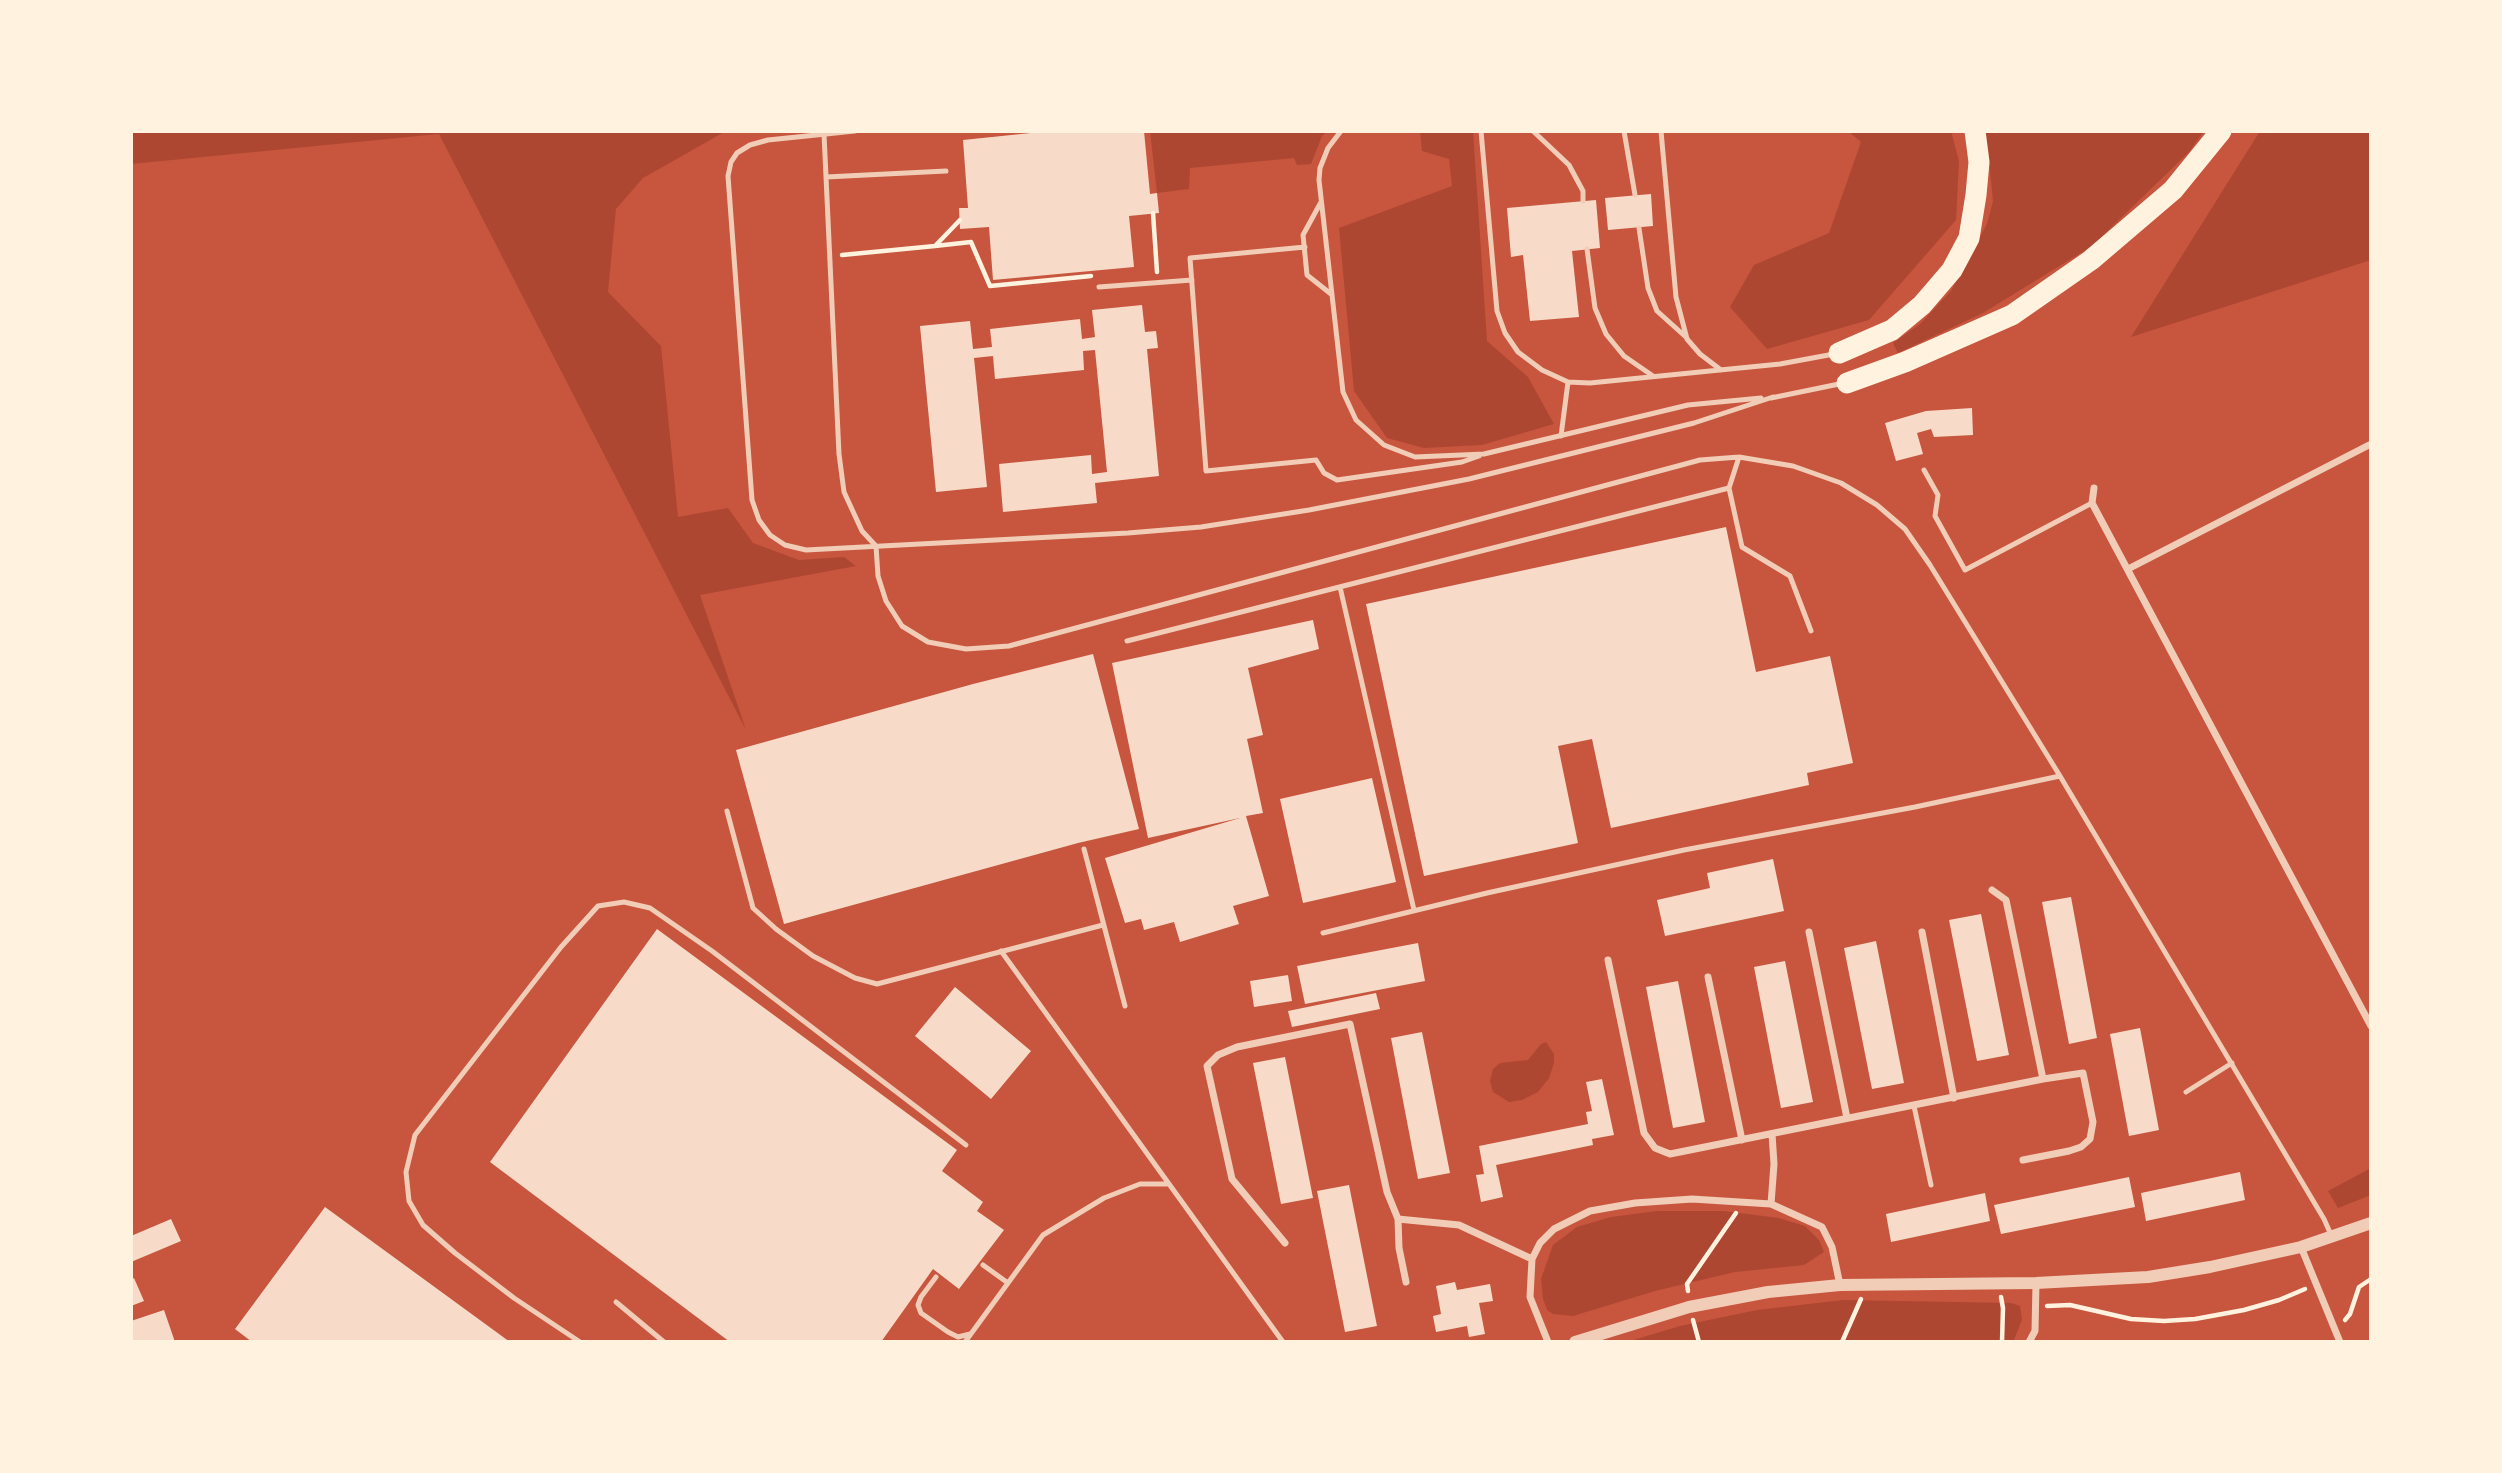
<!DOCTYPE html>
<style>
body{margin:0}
#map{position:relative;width:2502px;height:1473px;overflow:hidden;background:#c8553d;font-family:Jost,sans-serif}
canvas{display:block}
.frame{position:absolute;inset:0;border:133px solid #fff3e0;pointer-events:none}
</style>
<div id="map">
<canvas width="2502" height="1473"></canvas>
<div class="frame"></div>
</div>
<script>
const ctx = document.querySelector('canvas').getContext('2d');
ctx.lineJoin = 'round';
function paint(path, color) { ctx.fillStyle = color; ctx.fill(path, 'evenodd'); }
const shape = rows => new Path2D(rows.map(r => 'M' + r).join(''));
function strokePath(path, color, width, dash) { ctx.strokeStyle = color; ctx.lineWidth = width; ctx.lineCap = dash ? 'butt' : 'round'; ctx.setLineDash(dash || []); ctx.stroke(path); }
const green = shape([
 [131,131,726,131,643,178,616,209,608,292,661,346,678,517,728,508,753,543,799,560,844,557,856,566,700,595,746,730,439,134,131,164],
 [1150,131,1328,131,1322,136,1311,164,1297,165,1294,158,1190,168,1189,189,1157,193],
 [1420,131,1473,131,1487,341,1528,377,1554,424,1482,445,1424,448,1387,438,1354,391,1339,228,1452,186,1449,159,1422,151],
 [1848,131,1951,131,1959,161,1956,220,1869,320,1767,349,1730,307,1754,265,1829,233,1861,142],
 [1986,131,2204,131,2189,152,2092,246,1983,313,1898,353,1893,343,1920,324,1951,291,1987,224,1993,201],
 [2260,131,2371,131,2371,260,2131,337],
 [1546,1042,1554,1054,1554,1063,1549,1078,1538,1092,1522,1100,1509,1102,1493,1092,1490,1081,1493,1069,1500,1063,1528,1060,1541,1044],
 [2371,1168,2371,1195,2338,1208,2328,1191],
 [1657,1211,1724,1211,1779,1218,1805,1226,1819,1240,1824,1252,1804,1265,1735,1272,1655,1291,1573,1316,1553,1314,1547,1310,1543,1299,1541,1279,1553,1245,1577,1227,1611,1217],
 [1843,1300,2011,1303,2020,1306,2022,1320,2013,1342,1627,1342,1680,1326,1757,1310]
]);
const building = shape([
 [1050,131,1144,131,1150,194,1157,193,1159,213,1129,216,1134,267,993,280,989,227,960,229,959,208,968,208,963,140],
 [1651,194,1653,226,1608,230,1605,198],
 [1596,200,1600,248,1572,251,1579,317,1530,321,1523,255,1511,257,1507,208],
 [1142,305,1145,332,1156,331,1158,348,1147,349,1159,476,1095,483,1097,503,1003,512,999,464,1091,455,1092,474,1107,472,1095,350,1083,351,1084,370,995,379,993,356,974,358,987,487,936,492,920,326,970,321,973,349,992,347,990,329,1080,319,1082,339,1095,337,1092,310],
 [1972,408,1973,435,1934,437,1931,429,1917,433,1923,454,1896,461,1885,423,1926,411],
 [1726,527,1756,672,1830,656,1853,763,1807,773,1809,785,1611,828,1592,739,1558,746,1578,843,1424,876,1366,604],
 [1313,620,1319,649,1248,668,1263,735,1247,739,1263,813,1246,816,1269,896,1233,906,1239,924,1180,942,1174,922,1144,930,1141,919,1125,923,1105,858,1240,818,1148,838,1112,663],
 [1093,654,1139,829,1078,843,784,924,736,750,973,684],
 [1372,778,1396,882,1303,903,1280,799],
 [1773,859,1784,911,1665,936,1657,900,1710,888,1707,873],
 [2071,897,2097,1038,2069,1044,2042,902],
 [1981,914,2009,1055,1977,1061,1949,920],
 [657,929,957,1150,942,1171,983,1202,977,1211,1004,1230,959,1289,933,1269,881,1342,730,1342,490,1162],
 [1876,941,1904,1083,1872,1089,1844,948],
 [1418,943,1425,981,1305,1004,1297,966],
 [1785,961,1813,1102,1781,1108,1754,967],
 [1288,975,1292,1001,1254,1007,1250,981],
 [1678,981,1705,1122,1673,1128,1646,987],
 [955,987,1031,1051,991,1099,915,1036],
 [1376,993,1380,1009,1292,1027,1288,1011],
 [2140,1028,2159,1130,2129,1136,2110,1034],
 [1422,1032,1450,1173,1418,1179,1391,1038],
 [1285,1057,1313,1198,1281,1204,1253,1063],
 [1602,1079,1614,1135,1592,1139,1593,1145,1496,1165,1503,1197,1481,1202,1476,1175,1484,1174,1479,1146,1588,1124,1586,1112,1592,1111,1586,1082],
 [2240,1172,2245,1200,2146,1221,2141,1193],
 [2129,1177,2135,1207,2001,1234,1994,1205],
 [1349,1185,1377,1326,1345,1332,1317,1191],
 [1985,1193,1990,1221,1891,1242,1886,1214],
 [325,1207,510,1342,252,1342,235,1329],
 [171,1219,181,1241,131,1262,131,1236],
 [134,1278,144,1301,131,1306,131,1280],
 [1455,1282,1457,1290,1490,1284,1493,1301,1479,1303,1485,1334,1469,1337,1467,1326,1436,1332,1433,1316,1441,1314,1436,1286],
 [164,1310,175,1342,131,1342,131,1321]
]);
const path = shape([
 [1153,213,1157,272],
 [935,246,971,242,990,286,1091,276],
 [842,255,935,246,960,220],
 [1688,1291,1687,1284,1736,1213],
 [2001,1297,2003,1308,2002,1342],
 [2047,1306,2070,1305,2131,1319,2164,1321,2195,1319,2244,1310,2279,1300,2305,1289],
 [1693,1320,1699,1342],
 [2345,1320,2350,1314,2359,1287,2371,1279],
 [1842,1342,1861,1299]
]);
const service = shape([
 [855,131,768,140,750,145,737,153,731,162,728,176,752,500,759,520,770,535,785,545,806,550,1128,533,1201,527,1309,510,1469,479,1694,423,1773,397],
 [1341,131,1328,148,1320,168,1319,180,1343,392,1356,420,1384,445,1415,457,1484,454,1688,405,1761,398],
 [1481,131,1497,311,1505,333,1518,352,1542,370,1568,382,1590,383,1780,364,1834,354],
 [1533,131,1569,165,1583,191,1583,201],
 [1624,131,1635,195],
 [1661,131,1676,297,1687,339,1700,354,1721,370],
 [824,134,839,454,844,492,862,531,876,546,878,576,886,601,902,626,928,642,966,649,1009,646,1700,460,1739,457,1793,466,1841,483,1877,505,1905,529,1930,565,2060,776,2324,1219,2332,1237],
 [826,177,946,171],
 [1321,202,1303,235,1307,275,1331,294],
 [1639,228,1648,288,1657,311,1687,338],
 [1305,247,1190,258,1206,471,1316,460,1324,473,1337,480,1462,462,1479,456],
 [1587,249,1595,308,1606,334,1624,356,1653,376],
 [1099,287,1192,280],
 [1771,398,1844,383],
 [1561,436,1568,382],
 [1924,470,1938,495,1935,516,1965,570,2092,503],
 [1729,488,1742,547,1790,576,1811,631],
 [1340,587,1414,910],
 [1127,641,1729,488,1739,457],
 [727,811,753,908,776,929,813,956,855,978,877,984,1103,925],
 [1084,849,1125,1006],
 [1323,933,1487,893,1684,850,1915,807,2060,776],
 [1001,951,1283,1342],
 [2186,1092,2232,1063],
 [1914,1106,1931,1185],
 [983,1265,1008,1283],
 [936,1277,921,1297,918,1305,921,1313,948,1332,958,1337,970,1334],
 [616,1302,664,1342],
 [580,1342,514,1298,455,1253,423,1225,409,1201,406,1172,415,1135,561,947,598,906,624,902,650,908,712,951,966,1145],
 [965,1342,1043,1235,1104,1198,1140,1184,1169,1184]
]);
const minor = shape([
 [2094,488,2092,503,2371,1026],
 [2128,569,2371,444],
 [1809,932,1847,1118],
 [1922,932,1954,1098],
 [1608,960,1644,1133,1655,1148,1670,1154,2043,1079,2006,900,1992,890],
 [1708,977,1742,1140],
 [2023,1160,2069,1151,2081,1147,2090,1139,2093,1122,2083,1073,2043,1079],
 [1771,1204,1774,1164,1772,1134],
 [1398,1219,1399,1248,1406,1282],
 [1285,1243,1232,1179,1207,1066,1218,1055,1237,1047,1350,1024,1387,1192,1398,1219,1459,1225,1532,1259],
 [2301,1247,2340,1342],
 [1548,1342,1530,1297,1532,1259,1540,1243,1554,1229,1590,1211,1635,1203,1692,1199,1771,1204,1822,1227,1832,1247,1840,1285],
 [2029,1342,2035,1331,2036,1283]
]);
const tertiary = shape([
 [1575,1342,1689,1307,1768,1292,1840,1285,2036,1283,2148,1277,2210,1267,2301,1247,2371,1223]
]);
const motorway = shape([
 [1839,353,1892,330,1922,305,1952,270,1969,238,1976,195,1979,162,1975,131],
 [1847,383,1905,362,2012,315,2091,260,2173,190,2221,131]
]);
paint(green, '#ae4732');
paint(building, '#f7dbc8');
strokePath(path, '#fff3e0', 4.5);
strokePath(service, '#f1ccb7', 5);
strokePath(minor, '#f1ccb7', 7);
strokePath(tertiary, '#f1ccb7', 12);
strokePath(motorway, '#fff3e0', 21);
</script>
